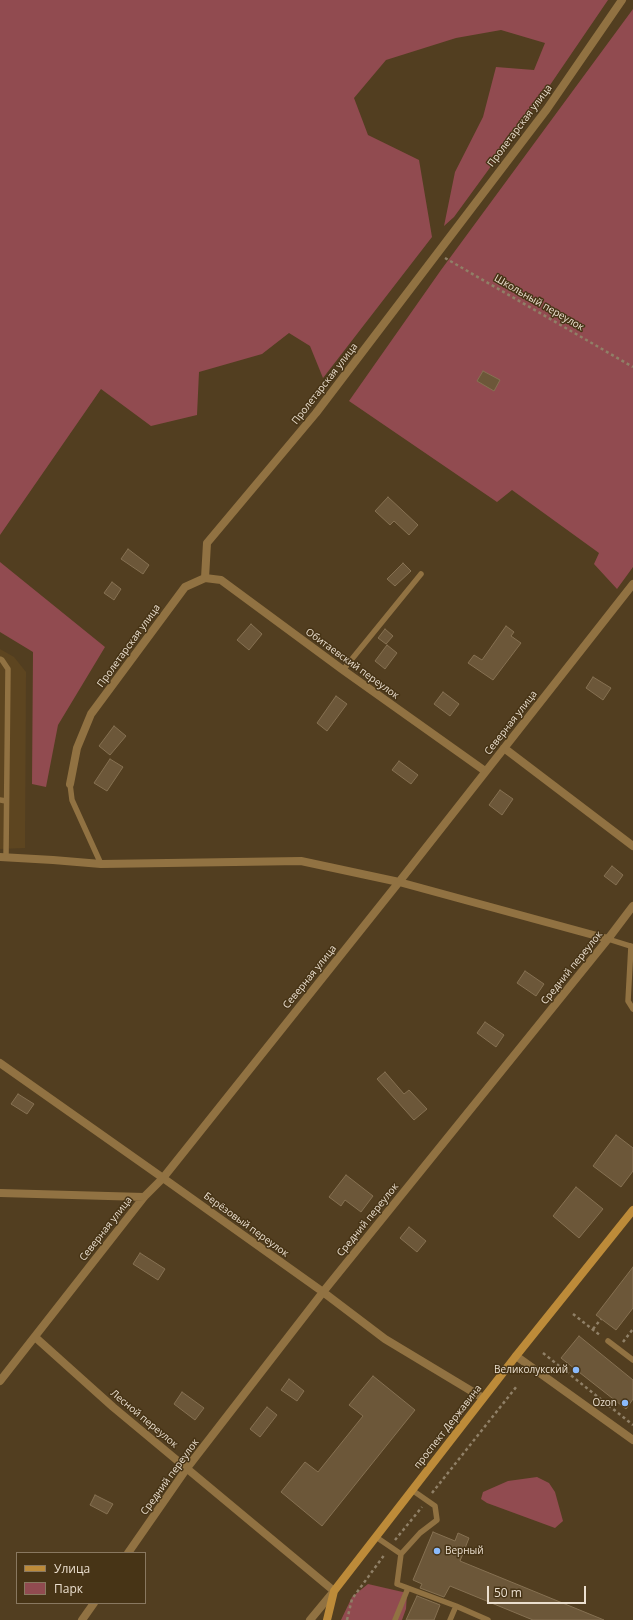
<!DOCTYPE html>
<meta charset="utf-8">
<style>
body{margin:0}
#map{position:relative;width:633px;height:1620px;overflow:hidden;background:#523e20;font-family:"Open Sans",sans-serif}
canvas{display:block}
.legend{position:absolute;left:16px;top:1552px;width:130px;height:52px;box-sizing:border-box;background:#473416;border:1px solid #897860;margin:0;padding:5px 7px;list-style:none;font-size:12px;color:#ebdfcf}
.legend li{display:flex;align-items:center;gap:8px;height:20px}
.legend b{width:20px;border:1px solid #897860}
.scale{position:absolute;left:487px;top:1586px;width:99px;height:18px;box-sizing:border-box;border:2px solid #ebdfcf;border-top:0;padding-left:5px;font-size:12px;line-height:14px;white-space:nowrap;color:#ebdfcf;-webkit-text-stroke:3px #473416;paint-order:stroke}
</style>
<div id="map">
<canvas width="633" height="1620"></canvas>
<ul class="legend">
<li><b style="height:5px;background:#bd8b39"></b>Улица</li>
<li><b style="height:11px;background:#914b50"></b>Парк</li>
</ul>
<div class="scale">50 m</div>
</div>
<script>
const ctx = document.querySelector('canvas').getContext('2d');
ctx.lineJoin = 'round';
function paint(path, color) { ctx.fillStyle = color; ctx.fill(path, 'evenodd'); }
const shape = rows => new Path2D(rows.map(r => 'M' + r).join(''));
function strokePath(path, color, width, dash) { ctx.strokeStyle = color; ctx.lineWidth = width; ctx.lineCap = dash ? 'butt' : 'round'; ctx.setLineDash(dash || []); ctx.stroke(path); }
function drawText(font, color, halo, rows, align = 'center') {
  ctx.font = font + ' "Open Sans",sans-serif'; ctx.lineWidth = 3; ctx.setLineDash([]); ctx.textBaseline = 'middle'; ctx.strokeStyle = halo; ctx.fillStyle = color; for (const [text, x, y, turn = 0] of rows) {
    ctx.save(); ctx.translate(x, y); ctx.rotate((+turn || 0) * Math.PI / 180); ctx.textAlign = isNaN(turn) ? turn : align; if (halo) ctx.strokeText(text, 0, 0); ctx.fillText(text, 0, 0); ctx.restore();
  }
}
const built = shape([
 [0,649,14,657,26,672,25,848,0,849]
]);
const green = shape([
 [0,0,608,0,548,88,454,217,444,226,455,172,483,117,496,67,534,70,545,43,501,30,456,38,386,60,354,98,368,135,419,160,432,237,323,378,310,346,289,333,262,354,199,372,197,415,151,426,101,389,0,535],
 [633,9,633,567,617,589,594,564,599,553,512,490,497,502,349,401,441,270],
 [0,562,105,647,58,725,46,787,32,784,33,652,0,632],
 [537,1477,549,1483,555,1492,563,1521,555,1528,487,1503,481,1499,483,1492,508,1481],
 [368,1584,407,1593,406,1609,402,1620,341,1620,352,1597]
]);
const building = shape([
 [483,371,500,380,494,391,477,381,483,371],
 [388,497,418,525,409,535,394,521,390,525,375,511,388,497],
 [128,549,149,565,143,574,121,559,128,549],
 [403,563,411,571,395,586,387,579,403,563],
 [112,582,121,589,114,600,104,593,112,582],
 [251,624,262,634,249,650,237,640,251,624],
 [506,626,514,632,511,636,521,643,493,680,468,663,474,655,482,660,506,626],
 [385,629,393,636,386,644,378,638,385,629],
 [387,645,397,653,385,669,375,661,387,645],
 [593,677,611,688,603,700,586,688,593,677],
 [443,692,459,704,450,716,434,704,443,692],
 [336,696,347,704,327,731,317,723,336,696],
 [114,726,126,736,110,755,99,746,114,726],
 [110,759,123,767,107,791,94,783,110,759],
 [399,761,418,775,411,784,392,770,399,761],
 [500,790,513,799,502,815,489,805,500,790],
 [612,866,623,875,616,885,604,876,612,866],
 [525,971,544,984,536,996,517,983,525,971],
 [485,1022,504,1035,496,1047,477,1033,485,1022],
 [385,1072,404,1094,409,1090,427,1109,414,1120,377,1079,385,1072],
 [18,1094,34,1104,27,1114,11,1104,18,1094],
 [616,1135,633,1148,633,1171,621,1187,593,1166,616,1135],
 [346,1175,373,1196,361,1212,345,1200,341,1206,329,1197,346,1175],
 [576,1187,603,1209,579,1238,553,1216,576,1187],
 [409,1227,426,1241,417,1252,400,1238,409,1227],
 [140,1253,165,1269,158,1280,133,1264,140,1253],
 [633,1267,633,1308,616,1330,596,1315,633,1267],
 [579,1336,633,1380,633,1399,626,1409,561,1358,579,1336],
 [373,1376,415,1410,322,1526,281,1492,305,1462,318,1472,363,1416,349,1405,373,1376],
 [289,1379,304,1391,297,1401,281,1390,289,1379],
 [182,1392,204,1408,195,1420,174,1404,182,1392],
 [267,1407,277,1415,260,1437,250,1429,267,1407],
 [95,1495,113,1504,107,1514,90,1505,95,1495],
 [433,1532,455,1541,458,1533,469,1538,460,1561,604,1620,533,1620,450,1586,444,1597,420,1588,422,1584,413,1580,433,1532],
 [417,1596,440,1605,434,1620,406,1620,417,1596]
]);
const path = shape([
 [445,258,633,367],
 [573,1314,601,1336],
 [593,1329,601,1319],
 [623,1342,633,1329],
 [543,1353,633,1425],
 [432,1493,517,1386],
 [395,1540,422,1507],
 [347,1620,352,1599,385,1554]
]);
const service = shape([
 [0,659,2,660,8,669,6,857],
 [343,670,421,574],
 [70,784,72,800,101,864],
 [0,800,6,801],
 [608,939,633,947],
 [631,946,628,1001,633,1009],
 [608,1341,633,1360],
 [376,1537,401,1554,420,1533,437,1520,435,1506,412,1490],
 [401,1554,397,1584,456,1606,488,1620],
 [395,1620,408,1588],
 [450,1620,456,1606]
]);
const minor = shape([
 [205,578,221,580,343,670,485,771],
 [504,748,633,846],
 [70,784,77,748,91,714,185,587,205,578,207,543,316,413,547,109,622,0],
 [0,857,53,860,101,864,301,861,399,882,608,939],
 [0,1063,163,1178,323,1292,385,1339,483,1398],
 [0,1193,144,1197],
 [35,1337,113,1407,334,1591,310,1620],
 [516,1356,633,1440],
 [0,1381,144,1197,163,1178,399,882,633,584],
 [128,1553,187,1468,323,1292,608,939,633,906],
 [82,1620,94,1603]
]);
const secondary = shape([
 [327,1620,334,1591,516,1356,633,1210]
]);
const markers = [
 [576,1370,4,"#8abafc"],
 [625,1403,4,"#8abafc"],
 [437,1551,4,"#8abafc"]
];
const streetNames = [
 ["Пролетарская улица",520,126,-53],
 ["Школьный переулок",539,303,30],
 ["Пролетарская улица",325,384,-52],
 ["Пролетарская улица",129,646,-54],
 ["Обитаевский переулок",352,664,36],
 ["Северная улица",511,723,-52],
 ["Средний переулок",572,968,-51],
 ["Северная улица",310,977,-51],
 ["Средний переулок",368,1220,-51],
 ["Берёзовый переулок",246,1225,36],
 ["Северная улица",106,1229,-52],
 ["Лесной переулок",144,1419,40],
 ["проспект Державина",448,1427,-52],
 ["Средний переулок",170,1477,-54]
];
const poiNames = [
 ["Великолукский",568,1370],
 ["Ozon",617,1403],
 ["Верный",445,1551,"left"]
];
paint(built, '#5d4520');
paint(green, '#914b50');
paint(building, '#6c5739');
strokePath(building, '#867152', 1);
strokePath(path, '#908067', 2.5, [3, 3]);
strokePath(service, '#917242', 5.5);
strokePath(minor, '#917242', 8);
strokePath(secondary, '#bd8b39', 8);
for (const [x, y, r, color] of markers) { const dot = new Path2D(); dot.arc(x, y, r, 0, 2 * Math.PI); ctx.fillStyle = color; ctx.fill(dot); strokePath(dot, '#473416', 1.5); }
drawText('10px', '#ebdfcf', '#473416', streetNames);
drawText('10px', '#ebdfcf', '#473416', poiNames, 'right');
</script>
